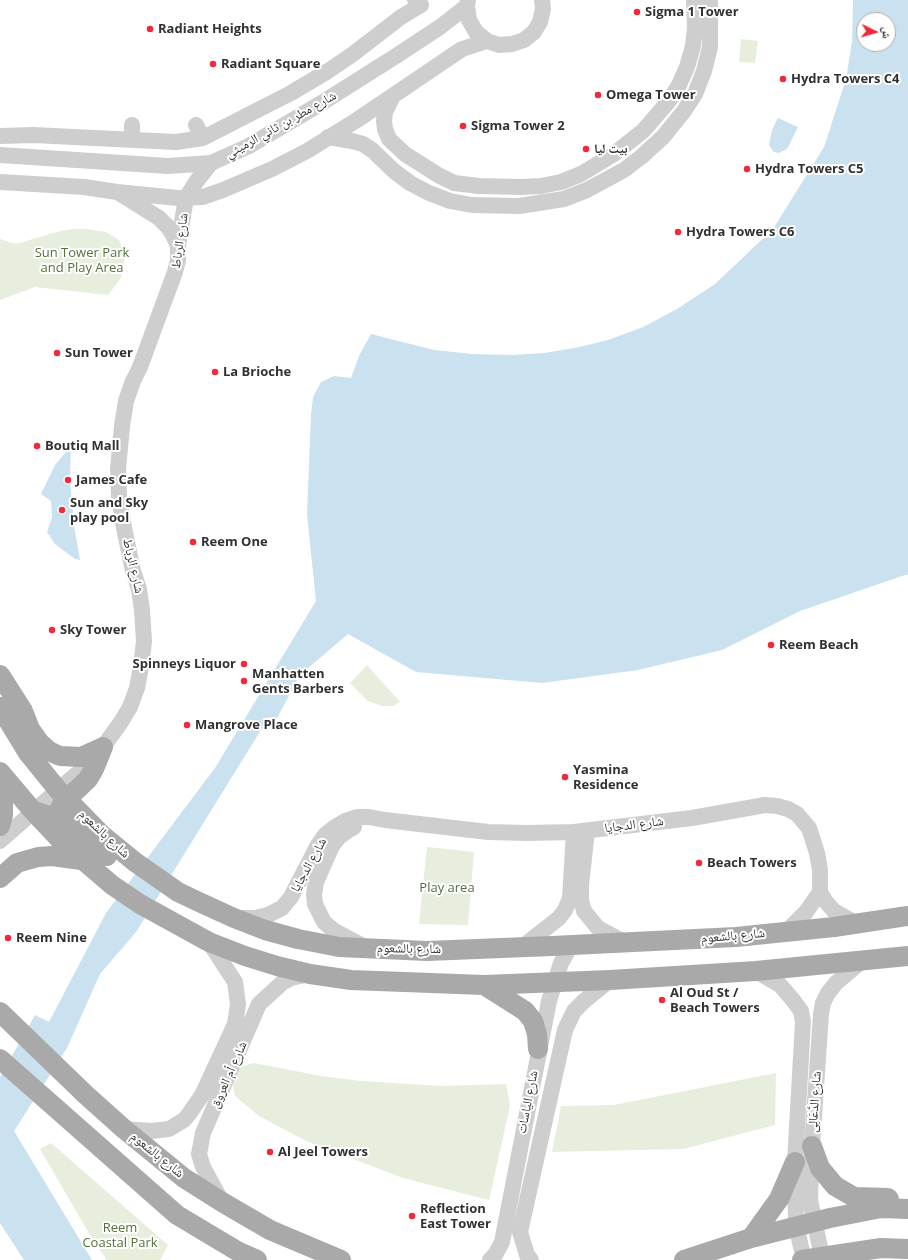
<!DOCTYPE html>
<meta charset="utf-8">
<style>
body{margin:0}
#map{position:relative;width:908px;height:1260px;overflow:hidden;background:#fff;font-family:"Open Sans","Noto Naskh Arabic",sans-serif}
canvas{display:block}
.north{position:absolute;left:856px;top:12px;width:40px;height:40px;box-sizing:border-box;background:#fff;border:1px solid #adadad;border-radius:50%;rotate:95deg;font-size:11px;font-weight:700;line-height:16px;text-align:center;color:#313131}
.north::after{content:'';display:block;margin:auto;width:14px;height:18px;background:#f1293b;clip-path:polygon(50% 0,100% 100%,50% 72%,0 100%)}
</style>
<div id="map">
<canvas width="908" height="1260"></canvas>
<div class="north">ش</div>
</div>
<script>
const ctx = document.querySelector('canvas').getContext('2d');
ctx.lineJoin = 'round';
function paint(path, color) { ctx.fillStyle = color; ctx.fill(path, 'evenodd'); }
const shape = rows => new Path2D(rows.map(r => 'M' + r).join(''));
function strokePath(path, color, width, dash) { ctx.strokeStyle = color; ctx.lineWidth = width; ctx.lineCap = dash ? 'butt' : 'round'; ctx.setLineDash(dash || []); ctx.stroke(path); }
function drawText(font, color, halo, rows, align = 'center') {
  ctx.font = font + ' "Open Sans","Noto Naskh Arabic",sans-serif'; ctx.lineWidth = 4; ctx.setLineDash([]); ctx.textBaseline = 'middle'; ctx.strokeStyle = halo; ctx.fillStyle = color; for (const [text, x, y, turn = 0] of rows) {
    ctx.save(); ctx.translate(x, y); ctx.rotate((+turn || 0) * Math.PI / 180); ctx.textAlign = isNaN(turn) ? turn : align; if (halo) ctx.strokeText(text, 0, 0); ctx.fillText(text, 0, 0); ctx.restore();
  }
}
const green = shape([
 [741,39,758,41,755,63,739,62],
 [73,229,87,229,106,232,119,240,125,256,121,278,108,295,35,287,0,300,0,239,16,244,60,231],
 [367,665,400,702,393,706,382,706,368,701,350,683],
 [427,847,474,852,468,925,419,924],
 [254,1063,321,1076,361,1081,441,1086,506,1084,510,1106,489,1200,403,1178,306,1141,259,1116,235,1096,233,1086,238,1067],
 [776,1073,775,1125,683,1149,552,1152,561,1106,614,1105],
 [51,1143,168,1245,160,1260,107,1260,94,1242,40,1149]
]);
const water = shape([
 [853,0,908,0,908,574,800,611,722,650,638,670,542,683,416,672,348,634,300,675,276,720,269,717,136,932,100,974,67,1048,14,1131,92,1260,24,1260,0,1223,0,1077,35,1015,49,1022,106,913,215,768,316,601,307,514,311,415,313,397,321,382,334,376,351,378,359,356,371,334,434,350,472,354,512,355,544,353,575,348,608,340,643,327,677,309,715,284,773,229,824,147,846,79,852,42],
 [864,20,888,20,888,44,864,44],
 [778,118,798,127,787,149,779,153,774,152,769,145,772,130],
 [71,446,70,479,74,526,80,560,75,559,55,544,47,532,52,517,51,501,41,494,55,465]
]);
const minor = shape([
 [468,0,467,6,469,20,476,32,487,41,499,45,512,44,524,40,534,32,540,22,543,9,542,0],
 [393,96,385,112,384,121,385,129,389,139,405,154,438,175,454,183,479,186,522,187,541,186,561,182,581,174,614,154,643,131,669,101,679,85,687,67,693,46,695,27,694,0],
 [132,125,132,140],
 [196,125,203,138],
 [0,136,33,135,176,142,203,138,291,93,328,71,353,54,401,17,421,5,415,0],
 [328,137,352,141,363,144,372,150,394,171,410,183,429,193,450,201,472,205,519,206,564,199,587,190,624,170,641,157,663,137,684,111,695,94,704,71,710,47,710,0],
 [0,155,168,166,211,163,249,146,320,104,396,56,440,27,467,6],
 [0,182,84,187,117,192,178,198,203,197,223,190,272,169,307,151,357,120,462,49,487,41],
 [119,193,159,218,168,227,173,235,178,246],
 [354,827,347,831,339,837,332,846,316,882,314,894,315,904,324,922,333,930,365,947],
 [587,831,581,885,581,900,584,911,598,928,626,943],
 [0,841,58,790,89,764,103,747,121,722,130,707,137,688,141,667,144,641,142,610,139,589,133,571,123,523,119,495,118,469,122,426,126,401,133,381,140,367,175,272,178,260,178,246,186,198,196,182,211,163],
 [238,918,255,918,268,915,282,908,291,897,318,845,325,835,335,827,345,821,357,817,369,817,385,820,488,832,527,833,574,832,692,818,765,805,777,806,788,809,797,814,809,828,817,853,820,870,820,892,826,902,834,911,857,924],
 [787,931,806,912,820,892],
 [522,947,559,918,565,910,570,898,574,832],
 [756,971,780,985,793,1000,801,1011,803,1022,795,1162,796,1225,804,1260],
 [124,1129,151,1131,169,1129,184,1120,189,1114,202,1095,235,1024,238,1004,235,982,209,942],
 [222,1202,203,1167,199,1154,203,1133,259,1004,282,983,291,978,310,974],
 [822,1257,810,1200,812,1146,821,1014,823,1003,828,993,836,983,862,961],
 [490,1260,495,1255,502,1242,549,1001,561,963,571,945],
 [531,1260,527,1255,520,1232,565,1030,574,1011,584,1001,610,980]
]);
const major = shape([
 [0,675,23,711,30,729,40,743,49,751,60,756,81,757,103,747],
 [0,707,28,753,58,790,102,835,135,862,178,892,199,902,234,918,265,930,298,939,339,947,427,951,552,946,736,937,834,927,908,916],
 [0,772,33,811,63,843,112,885,140,904,209,942,245,956,277,966,310,974,351,980,484,985,610,980,756,971,908,956],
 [59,810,63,803,88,779,94,769,103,747],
 [37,812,56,818,67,824,107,856],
 [0,826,3,815,3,777],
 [0,878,17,863,38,857,52,856,81,860],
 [484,985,525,1011,533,1021,537,1034,538,1049],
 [0,1012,86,1095,124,1129,184,1178,222,1202,270,1230,341,1260],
 [0,1059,177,1215,239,1252,257,1260],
 [812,1146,820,1168,835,1186,854,1197,888,1198,889,1199],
 [751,1238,779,1199,795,1162],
 [684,1260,751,1238,830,1218,881,1208,908,1209],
 [802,1260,881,1248,908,1249]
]);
const markers = [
 [637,12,4,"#f1293b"],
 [150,29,4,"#f1293b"],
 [213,64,4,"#f1293b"],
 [783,79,4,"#f1293b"],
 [598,95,4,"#f1293b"],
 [463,126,4,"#f1293b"],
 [586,149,4,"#f1293b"],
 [747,169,4,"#f1293b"],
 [678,232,4,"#f1293b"],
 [57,353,4,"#f1293b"],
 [215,372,4,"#f1293b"],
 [37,446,4,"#f1293b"],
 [68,480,4,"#f1293b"],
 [62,510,4,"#f1293b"],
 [193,542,4,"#f1293b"],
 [52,630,4,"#f1293b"],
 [771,645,4,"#f1293b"],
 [244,664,4,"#f1293b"],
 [244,681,4,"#f1293b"],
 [187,725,4,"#f1293b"],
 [565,777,4,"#f1293b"],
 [699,863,4,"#f1293b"],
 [8,938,4,"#f1293b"],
 [662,1000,4,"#f1293b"],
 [270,1152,4,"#f1293b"],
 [412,1216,4,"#f1293b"]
];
const poiNames = [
 ["Sigma 1 Tower",645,12],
 ["Radiant Heights",158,29],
 ["Radiant Square",221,64],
 ["Hydra Towers C4",791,79],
 ["Omega Tower",606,95],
 ["Sigma Tower 2",471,126],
 ["بيت ليا",594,149],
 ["Hydra Towers C5",755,169],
 ["Hydra Towers C6",686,232],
 ["Sun Tower",65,353],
 ["La Brioche",223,372],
 ["Boutiq Mall",45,446],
 ["James Cafe",76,480],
 ["Sun and Sky",70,503],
 ["play pool",70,518],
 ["Reem One",201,542],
 ["Sky Tower",60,630],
 ["Reem Beach",779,645],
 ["Spinneys Liquor",236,664,"right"],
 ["Manhatten",252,674],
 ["Gents Barbers",252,689],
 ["Mangrove Place",195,725],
 ["Yasmina",573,770],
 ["Residence",573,785],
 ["Beach Towers",707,863],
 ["Reem Nine",16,938],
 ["Al Oud St /",670,993],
 ["Beach Towers",670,1008],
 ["Al Jeel Towers",278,1152],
 ["Reflection",420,1209],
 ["East Tower",420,1224]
];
const streetNames = [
 ["شارع مطر بن ثاني الرميثي",281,125,-29],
 ["شارع الرباط",180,241,-82],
 ["شارع الرباط",133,566,77],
 ["شارع الدجايا",634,825,-7],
 ["شارع بالشعوم",104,834,43],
 ["شارع الدجايا",309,865,-61],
 ["شارع بالشعوم",733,936,-5],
 ["شارع بالشعوم",409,949,1],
 ["شارع أم العروق",229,1075,-66],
 ["شارع الياسات",528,1102,-79],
 ["شارع الدَّعَالِى",815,1102,-86],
 ["شارع بالشعوم",157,1155,39]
];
const parkNames = [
 ["Sun Tower Park",82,253],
 ["and Play Area",82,268],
 ["Play area",447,888],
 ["Reem",120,1228],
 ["Coastal Park",120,1243]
];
paint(green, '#e7eede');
paint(water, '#cae1ef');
strokePath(minor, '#cecece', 16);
strokePath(major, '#a9a9a9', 20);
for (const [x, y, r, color] of markers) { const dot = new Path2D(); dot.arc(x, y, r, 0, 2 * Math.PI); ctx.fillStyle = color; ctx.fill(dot); strokePath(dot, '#fff', 1.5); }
drawText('bold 13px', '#313131', '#fff', poiNames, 'left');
drawText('13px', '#313131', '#fff', streetNames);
drawText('13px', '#54713a', '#fff', parkNames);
</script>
